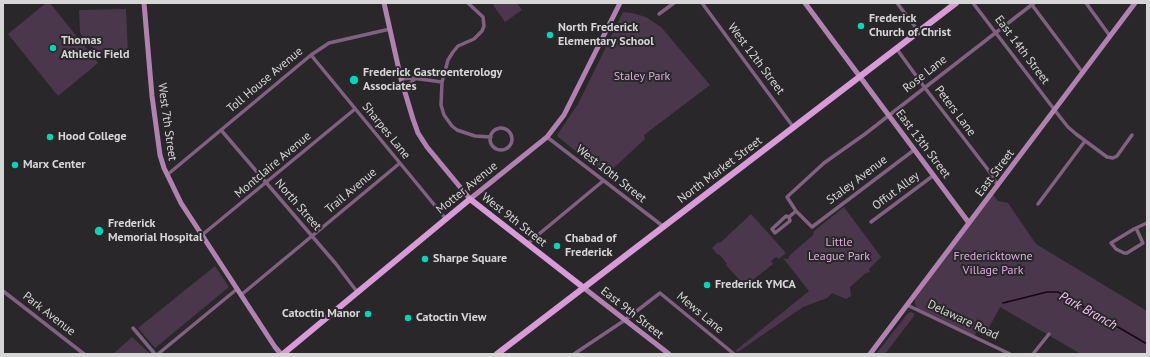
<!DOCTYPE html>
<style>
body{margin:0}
#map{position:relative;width:1150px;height:357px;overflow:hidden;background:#292729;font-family:"PT Sans",sans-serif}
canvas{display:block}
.frame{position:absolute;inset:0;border:4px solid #d7d6d7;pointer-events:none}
</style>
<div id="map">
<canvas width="1150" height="357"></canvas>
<div class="frame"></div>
</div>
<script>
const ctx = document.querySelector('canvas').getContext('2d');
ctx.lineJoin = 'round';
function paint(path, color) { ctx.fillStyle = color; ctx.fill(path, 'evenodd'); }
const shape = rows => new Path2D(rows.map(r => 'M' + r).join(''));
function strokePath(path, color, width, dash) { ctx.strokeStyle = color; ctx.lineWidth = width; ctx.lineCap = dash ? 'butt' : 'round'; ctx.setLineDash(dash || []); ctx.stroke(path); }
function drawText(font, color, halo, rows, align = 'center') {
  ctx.font = font + ' "PT Sans",sans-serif'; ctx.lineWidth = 4; ctx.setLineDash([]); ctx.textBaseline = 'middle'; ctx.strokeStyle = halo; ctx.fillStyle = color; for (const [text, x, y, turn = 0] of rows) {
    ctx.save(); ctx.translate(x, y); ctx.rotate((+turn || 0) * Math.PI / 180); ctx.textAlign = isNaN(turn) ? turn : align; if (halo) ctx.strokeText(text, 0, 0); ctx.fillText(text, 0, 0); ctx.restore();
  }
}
const green = shape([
 [46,3,50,3,98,63,58,96,8,34],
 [495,3,517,3,522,10,505,22,493,5],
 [126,9,128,56,114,57,107,55,88,45,83,39,80,32,79,10],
 [623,12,632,13,646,17,661,27,710,85,644,135,645,139,606,175,558,137,557,135,578,104],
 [992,193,998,201,1008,203,1036,244,1147,311,1147,354,1081,354,1000,307,986,333,978,329,973,338,918,310,915,304,915,299],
 [844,207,881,257,869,269,870,272,866,273,850,287,851,296,846,299,832,293,827,298,803,307,738,352,735,351,809,291,783,258,788,259,790,255,813,235,814,231],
 [751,214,786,253,779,259,776,257,771,261,773,264,745,286,726,265,727,264,720,255,717,254,712,248,718,242,720,243],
 [215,266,229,287,155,348,138,328],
 [911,312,914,313,914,316,885,354,876,354,908,313],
 [132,337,149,353,147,354,113,354]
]);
const stream = shape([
 [1003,303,1047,292,1058,292,1147,344]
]);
const street = shape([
 [468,3,483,17,484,26,482,31,474,39,458,46,453,52,448,60,442,82,441,105,444,115,452,126,457,130,475,136,491,137],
 [702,3,794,128],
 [897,3,919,32],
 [973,3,1060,117,1068,127,1076,134,1107,157,1113,158,1117,156,1132,135],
 [1086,3,1110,36],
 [1032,5,1083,73],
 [659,14,674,3],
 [896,48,925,88,989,171,998,186],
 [311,55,446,219],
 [401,79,412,78,442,82],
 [403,86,409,84,415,79],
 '490 139a11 11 0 1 1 22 0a11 11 0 1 1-22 0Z',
 [221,130,336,264,358,293],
 [547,137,664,227],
 [914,150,812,227,796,211,787,197,824,163,865,134,1034,3],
 [167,175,311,55,329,43,390,29],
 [1038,204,1085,141],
 [789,217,790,221,775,233,772,229,786,216,789,217,796,211],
 [871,222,934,175],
 [1136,228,1143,243,1127,253,1124,253,1116,249,1111,243,1134,229,1147,223],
 [202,235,355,109],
 [527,244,603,181],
 [3,291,84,354],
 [241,295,400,163],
 [907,305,1010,354],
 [133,328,155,354],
 [158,354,237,289],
 [574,354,625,320,660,293,734,354],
 [1033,354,1049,334]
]);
const secondary = shape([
 [144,3,152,96,160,155,164,168,181,203,275,347,281,354],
 [384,3,401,79,413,119,418,133,427,147,470,199,547,137,564,115,620,3],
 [805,3,969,223],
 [584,288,669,354],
 [870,354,1135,3]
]);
const primary = shape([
 [283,354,470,199,584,288],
 [497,354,956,3]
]);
const markers = [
 [861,26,4,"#05d5b6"],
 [550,35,4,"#05d5b6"],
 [53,48,4,"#05d5b6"],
 [354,80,5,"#05d5b6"],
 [50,137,4,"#05d5b6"],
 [15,165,4,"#05d5b6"],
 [99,231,5,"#05d5b6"],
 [557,246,4,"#05d5b6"],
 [425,259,4,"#05d5b6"],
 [707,285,4,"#05d5b6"],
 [368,314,4,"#05d5b6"],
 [408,318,4,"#05d5b6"]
];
const poiNames = [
 ["Frederick",869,19],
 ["Church of Christ",869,33],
 ["North Frederick",558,28],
 ["Elementary School",558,42],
 ["Thomas",61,41],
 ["Athletic Field",61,55],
 ["Frederick Gastroenterology",363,73],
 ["Associates",363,87],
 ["Hood College",58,137],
 ["Marx Center",23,165],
 ["Frederick",108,224],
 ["Memorial Hospital",108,238],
 ["Chabad of",565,239],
 ["Frederick",565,253],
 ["Sharpe Square",433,259],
 ["Frederick YMCA",715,285],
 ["Catoctin Manor",360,314,"right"],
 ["Catoctin View",416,318]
];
const streetNames = [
 ["East 14th Street",1022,50,53],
 ["West 12th Street",756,59,53],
 ["Rose Lane",925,74,-38],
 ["Toll House Avenue",265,80,-40],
 ["Peters Lane",955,111,53],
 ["West 7th Street",167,122,82],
 ["Sharpes Lane",386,131,51],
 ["East 13th Street",923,144,53],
 ["Montclaire Avenue",273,165,-40],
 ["North Market Street",720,170,-37],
 ["East Street",995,173,-53],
 ["West 10th Street",611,174,38],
 ["Staley Avenue",857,180,-37],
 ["Motter Avenue",467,188,-39],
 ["Trail Avenue",351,191,-40],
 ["Offut Alley",896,191,-37],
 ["North Street",298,205,49],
 ["West 9th Street",514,220,38],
 ["East 9th Street",632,313,38],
 ["Mews Lane",700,313,40],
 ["Park Avenue",49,314,38],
 ["Delaware Road",963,320,25]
];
const parkNames = [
 ["Staley Park",642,77],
 ["Little",839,243],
 ["League Park",839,257],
 ["Fredericktowne",993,257],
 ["Village Park",993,271]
];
const waterNames = [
 ["Park Branch",1088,311,29]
];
paint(green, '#4b374b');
strokePath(stream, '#1b021b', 1.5);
strokePath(street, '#7f627f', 3.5);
strokePath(secondary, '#b182b0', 5);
strokePath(primary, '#d89bd7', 6);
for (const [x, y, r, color] of markers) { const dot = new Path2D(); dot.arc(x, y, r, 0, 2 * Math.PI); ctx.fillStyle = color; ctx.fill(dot); strokePath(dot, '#292729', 1.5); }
drawText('bold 12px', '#d7d6d7', '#292729', poiNames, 'left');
drawText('12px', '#d7d6d7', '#292729', streetNames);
drawText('12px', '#dfa9de', '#292729', parkNames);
drawText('italic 13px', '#f9c1f8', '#292729', waterNames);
</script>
